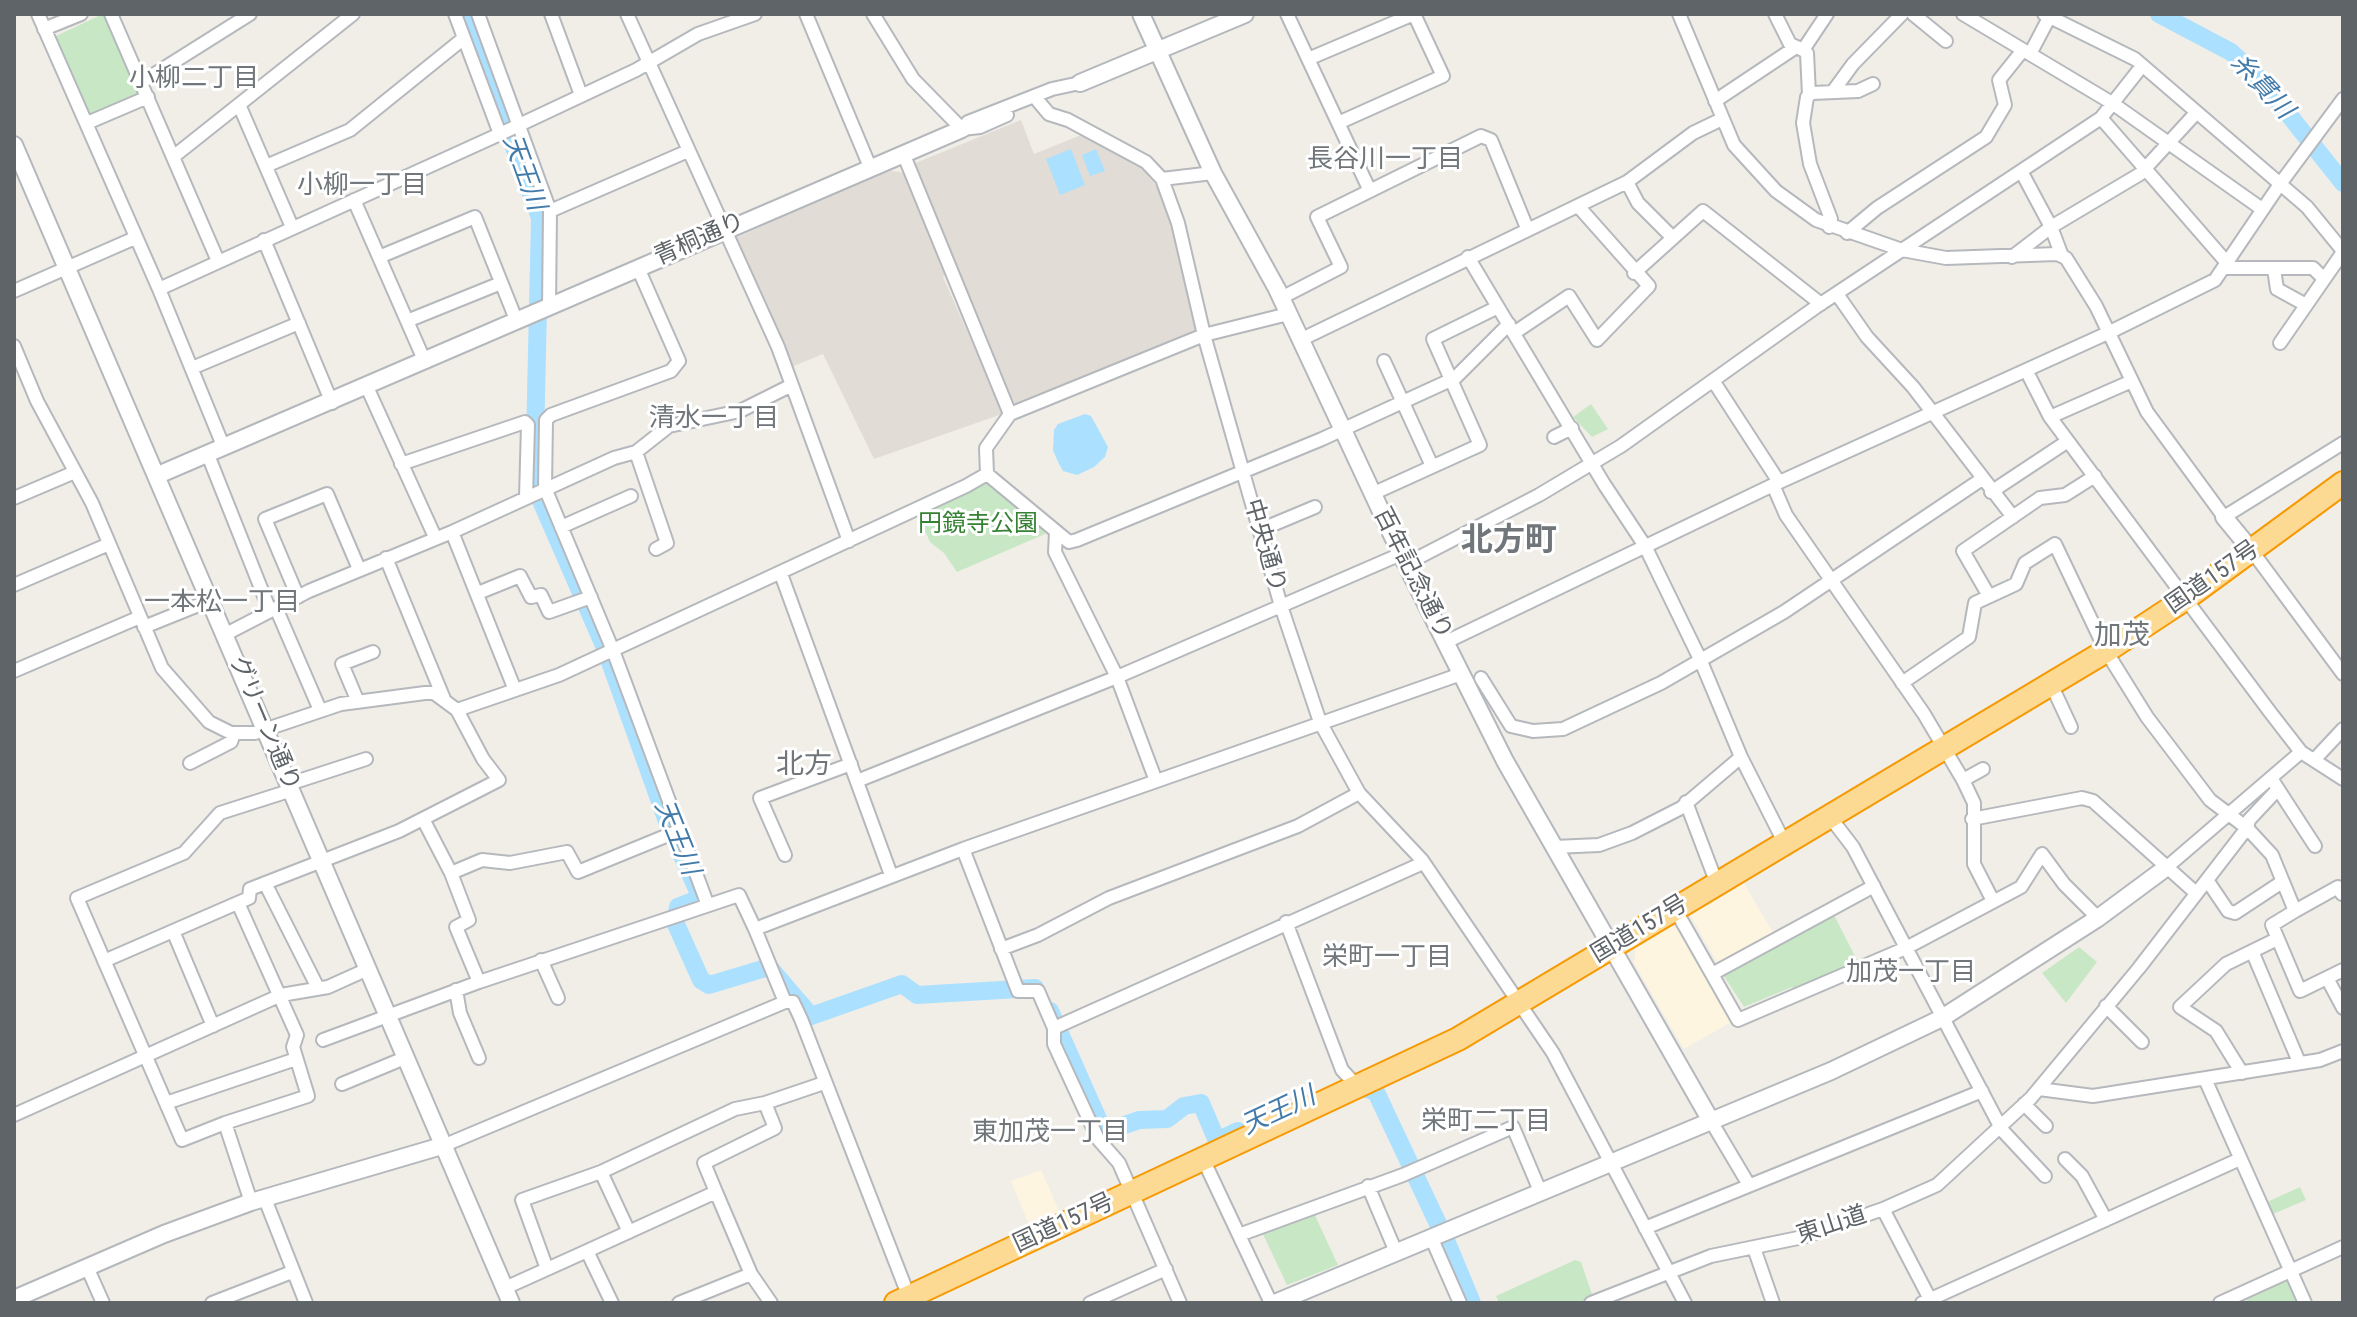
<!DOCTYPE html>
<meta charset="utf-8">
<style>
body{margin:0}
#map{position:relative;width:2357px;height:1317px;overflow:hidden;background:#f1eee8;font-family:"Roboto Condensed",sans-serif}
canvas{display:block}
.frame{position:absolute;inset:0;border:16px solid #5f6468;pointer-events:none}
</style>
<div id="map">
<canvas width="2357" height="1317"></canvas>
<div class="frame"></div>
</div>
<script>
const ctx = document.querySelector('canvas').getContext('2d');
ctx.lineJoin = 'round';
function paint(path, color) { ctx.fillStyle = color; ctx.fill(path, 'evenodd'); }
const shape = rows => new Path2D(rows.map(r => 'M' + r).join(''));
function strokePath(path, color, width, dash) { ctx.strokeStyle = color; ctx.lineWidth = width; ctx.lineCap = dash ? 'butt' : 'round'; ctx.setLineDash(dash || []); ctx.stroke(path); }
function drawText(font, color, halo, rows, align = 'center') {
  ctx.font = font + ' "Roboto Condensed","Noto Sans JP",sans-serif'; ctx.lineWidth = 6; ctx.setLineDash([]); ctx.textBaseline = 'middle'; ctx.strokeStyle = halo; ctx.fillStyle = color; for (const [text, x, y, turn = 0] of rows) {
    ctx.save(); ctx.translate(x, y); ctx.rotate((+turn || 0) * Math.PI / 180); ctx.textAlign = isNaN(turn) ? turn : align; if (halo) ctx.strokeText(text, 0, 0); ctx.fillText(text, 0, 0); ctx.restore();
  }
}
const commercial = shape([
 [1740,877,1774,934,1718,964,1687,909],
 [1675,920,1733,1021,1684,1049,1634,963,1637,940],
 [1041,1170,1060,1213,1030,1227,1011,1181]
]);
const education = shape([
 [1021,120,1034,154,1081,135,1140,166,1158,188,1169,213,1198,326,1194,335,1015,408,1011,405,913,164],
 [891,171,901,172,909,180,946,271,943,277,1002,410,1002,414,874,459,823,354,789,368,736,238,868,178]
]);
const green = shape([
 [103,14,107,14,139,95,89,117,56,36],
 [1591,404,1608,429,1592,437,1573,417],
 [990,482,1040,522,1045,534,957,572,944,553,930,542,921,522,926,519,923,512],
 [1833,913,1859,964,1796,992,1792,987,1744,1007,1722,973],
 [2079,947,2097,962,2066,1003,2042,973],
 [2300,1187,2306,1200,2273,1214,2267,1202],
 [1313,1211,1338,1265,1287,1285,1261,1230],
 [1575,1260,1581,1262,1593,1297,1578,1303,1499,1303,1496,1296],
 [2290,1279,2300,1303,2248,1303,2246,1299]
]);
const water = shape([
 [1071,149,1085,185,1060,195,1046,159],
 [1096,149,1105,171,1090,176,1082,155],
 [1085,414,1091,416,1108,447,1105,457,1094,467,1077,475,1063,471,1058,462,1053,450,1054,430,1058,424]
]);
const river = shape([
 [465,14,540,218,534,485,605,648,668,824,701,898,678,907,675,922,701,980,709,985,769,967,811,1016,902,984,917,995,1035,988],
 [2159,14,2231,52,2262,81,2343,183],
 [1050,1011,1102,1128,1108,1131,1139,1120,1167,1119,1184,1106,1201,1103,1217,1141,1238,1131],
 [1352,1084,1376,1092,1448,1245,1472,1303]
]);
const street = shape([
 [38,14,159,289,224,448],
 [111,14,218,261],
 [455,14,500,134],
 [478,14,550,211,549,308],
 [551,14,581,95],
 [627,14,778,347,849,541],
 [806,14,870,167],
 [873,14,913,79,962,129],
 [1287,14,1370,191],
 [1679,14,1734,145,1776,191,1816,220,1902,250,1946,258,2057,254,2066,258,2096,306,2147,412,2224,517,2343,443],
 [1775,14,1790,44,1803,50,1827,14],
 [1913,14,1946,41],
 [1963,14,2112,103,2262,209],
 [2044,14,2135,59,2307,207,2343,251],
 [44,29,81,14],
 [1803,50,1807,53,1809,95],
 [2030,54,2051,14],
 [1308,59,1414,14],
 [142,82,250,14],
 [1834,90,1853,64,1902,14],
 [1038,101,1049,114,1068,120,1146,162,1162,179,1178,223,1204,335,1281,606,1320,722,1359,793,1422,860,1553,1053,1685,1303],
 [1715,101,1796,47],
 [240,107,292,227],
 [2101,118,2228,264],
 [87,123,148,97],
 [1338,123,1443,76,1414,14],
 [962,129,968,122,1052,89,1080,83],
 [962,129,980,127,1007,115],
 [903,153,1010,414],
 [173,157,353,14],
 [266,166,350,130,464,38],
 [1162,179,1213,173],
 [1627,182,1638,203,1672,237],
 [354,200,425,362],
 [550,211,688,151],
 [1829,227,1831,219,1810,164,1803,123,1807,97,1812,93,1858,91,1873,84],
 [1847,233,1877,208,1986,137,2005,105,1999,80,2023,50],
 [264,240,332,403],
 [2062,256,2051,227,2140,174,2196,113],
 [379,257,475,217,517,322],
 [1468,257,1604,484,1645,546,1700,659,1741,757,1785,844],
 [2012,257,2051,227,2021,171],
 [638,268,679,361,671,371,551,415,546,420,545,488,614,653,707,903],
 [2225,268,2313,268,2324,279],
 [2274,269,2277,289,2306,305],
 [1634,273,1703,211,1821,304],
 [159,289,500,134,636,70,698,34,755,14],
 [14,291,135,238],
 [1837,294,1867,337,1913,387,2013,517],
 [1281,298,1341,267,1317,217,1481,136,1491,140,1527,228],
 [407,321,501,283],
 [1514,333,1569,296,1597,340,1649,286,1578,206],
 [1300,340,1627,182,1693,133,1722,119],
 [2280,343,2343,252],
 [14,346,37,401,92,503,162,668,209,722,231,733,255,733,341,704,425,693,434,693,457,710,559,675,966,486,987,474,986,448,1010,414,1204,335,1288,314],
 [1384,361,1432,466],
 [192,368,299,323],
 [2026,370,2050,417,2270,712,2301,752,2343,779],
 [1714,382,1779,482],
 [367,387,435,537],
 [2050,417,2132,381],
 [1554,437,1572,428],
 [636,452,667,543,656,549],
 [208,455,270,611],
 [401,464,525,422,528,425,526,497],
 [987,474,1069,542,1077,540,1322,439,1455,378,1509,324],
 [1773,485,1786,515,1924,714,1963,780,1974,803,1974,864,1993,901],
 [1991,492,2068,441],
 [1372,494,1480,445,1433,339,1498,307],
 [14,498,75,472],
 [561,527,631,496],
 [1260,530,1315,507],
 [452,532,515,690],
 [1056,532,1055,552,1117,677,1156,781],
 [2252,551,2343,674],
 [386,558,444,699],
 [1406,564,1539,495,1621,446,1816,307,2101,118,2142,66],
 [781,574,891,875],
 [14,585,109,544],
 [478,593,520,576,531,597,541,595,549,612,591,597],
 [1989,596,1963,551,2040,498,2065,495,2095,476],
 [298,597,265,519,327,494,359,569],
 [276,608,320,710],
 [144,627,211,600],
 [226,634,309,591,452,532,614,458,636,452,669,426,740,411,792,385],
 [1446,642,1773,485,2110,332,2215,280,2280,184,2343,99],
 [14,671,140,617],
 [1481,678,1511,726,1533,731,1563,729,1661,683,1784,612,1982,479],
 [1902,683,1969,637,1975,603,2016,584,2025,563,2055,544,2106,651,2147,717,2210,800,2247,828,2272,855,2295,911,2272,925,2300,991,2343,970],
 [2051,684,2071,727],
 [358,702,342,664,373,652],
 [2315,759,2343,729],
 [190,763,231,742,234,733],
 [1963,780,1983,769],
 [857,781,1117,677,1401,554],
 [289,784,366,759],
 [2278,789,2315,846],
 [1686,802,1717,884],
 [1830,817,1853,847,2002,1130,2045,1176],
 [423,819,451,873,469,920,456,927,479,982],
 [1972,819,2082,798,2093,801,2196,893],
 [1554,847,1599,845,1632,833,1681,808,1741,757],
 [963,849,1018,991,1038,991,1054,1028,1054,1044,1098,1139,1119,1163,1180,1303],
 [785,855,760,798,851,764],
 [2167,867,2301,752],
 [451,873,482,860,510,863,567,852,578,872,678,831],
 [2207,880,2228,911,2235,913,2282,882],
 [265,883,318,988],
 [1675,909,1738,1020,1906,948,2021,887,2042,854,2064,884,2098,918],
 [2295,911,2338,887,2342,894],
 [1286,922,1342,1070,1358,1087],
 [173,931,213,1026],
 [1001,949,1038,935,1109,898,1298,826,1359,793],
 [2252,951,2299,1062],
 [541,960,558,998],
 [104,961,249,898,250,889,399,831,499,780,483,759,457,710],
 [1712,974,1874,886],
 [2327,978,2343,1008],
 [456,990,460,1013,479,1058],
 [785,1002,793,1002,801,1019,909,1297],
 [2106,1006,2142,1042],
 [1054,1028,1423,863],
 [323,1040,479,982,739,895,755,929,963,849,1461,674],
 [2242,1073,2216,1031,2180,1007,2226,964,2277,939],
 [2205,1079,2305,1303],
 [342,1084,407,1057],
 [2039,1089,2093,1096,2320,1060,2343,1051],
 [166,1103,296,1059],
 [2024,1104,2046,1126],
 [14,1115,281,995,328,987,368,969],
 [1711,1121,1749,1185],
 [225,1123,308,1096,293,1047,297,1035,238,903],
 [445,1145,785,1002,755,929],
 [1203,1159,1271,1303],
 [2065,1159,2082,1176,2106,1220],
 [601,1172,629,1232],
 [1368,1186,1396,1252],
 [716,1192,704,1163,775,1128,765,1103],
 [265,1199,306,1303],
 [251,1202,225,1123,182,1140,77,898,184,853,220,813,292,790],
 [1883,1209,1932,1303],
 [1645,1228,1982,1091],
 [1239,1235,1403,1175,1513,1127,1540,1191],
 [1431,1237,1460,1303],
 [1754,1248,1773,1303],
 [87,1267,103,1303],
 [547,1269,522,1200,601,1172,735,1109,765,1103,824,1083],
 [505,1288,587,1251],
 [212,1303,292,1272],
 [612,1303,587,1251,716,1192,751,1274,771,1303],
 [679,1303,751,1274],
 [1090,1303,1166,1269],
 [1591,1303,1711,1256,1803,1237,1883,1209,1937,1185,2031,1098,2139,968,2247,828,2249,820,2278,789,2271,778],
 [1922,1303,2240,1159],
 [2220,1303,2343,1247]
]);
const secondary = shape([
 [1141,14,1213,173,1277,289,1401,554,1505,761,1711,1121],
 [1080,83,1245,14],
 [14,145,511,1303],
 [158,475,962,129],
 [2224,517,2252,551],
 [14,1299,164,1234,251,1202,445,1145],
 [1275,1303,1831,1071,1942,1018,2098,918,2167,867]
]);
const highway = shape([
 [896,1303,1458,1039,2106,651,2185,599,2343,483]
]);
const streetNames = [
 ["青桐通り",700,240,-24],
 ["中央通り",1264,546,74],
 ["百年記念通り",1412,574,63],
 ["国道157号",2213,578,-35],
 ["グリーン通り",264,724,67],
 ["国道157号",1640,930,-31],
 ["国道157号",1064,1224,-25],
 ["東山道",1832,1226,-18]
];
const parkNames = [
 ["円鏡寺公園",978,525]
];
const neighbourhoodNames = [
 ["小柳二丁目",194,79],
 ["長谷川一丁目",1385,160],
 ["小柳一丁目",362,186],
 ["清水一丁目",714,419],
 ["一本松一丁目",222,603],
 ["栄町一丁目",1387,958],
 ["加茂一丁目",1911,973],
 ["栄町二丁目",1486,1122],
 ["東加茂一丁目",1050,1133]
];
const waterNames = [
 ["糸貫川",2261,87,47],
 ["天王川",523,173,70],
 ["天王川",676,838,68],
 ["天王川",1279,1112,-25]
];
const quarterNames = [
 ["加茂",2122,637],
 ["北方",804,766]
];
const districtNames = [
 ["北方町",1509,542]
];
paint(commercial, '#fef5e0');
paint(education, '#e1ddd6');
paint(green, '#c8e8c5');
paint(water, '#abe0fe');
strokePath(river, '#abe0fe', 18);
strokePath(street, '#b5b8bc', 16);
strokePath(secondary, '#b4b8bc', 20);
strokePath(highway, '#f69903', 26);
strokePath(street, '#fff', 12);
strokePath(secondary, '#fff', 16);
strokePath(highway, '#fcda94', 22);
drawText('24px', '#5f6468', '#fff', streetNames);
drawText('24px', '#378135', '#fff', parkNames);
drawText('26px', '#70767a', '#fff', neighbourhoodNames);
drawText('italic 26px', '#427ba9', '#fff', waterNames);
drawText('28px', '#70767a', '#fff', quarterNames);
drawText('bold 32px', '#70767a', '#fff', districtNames);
</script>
